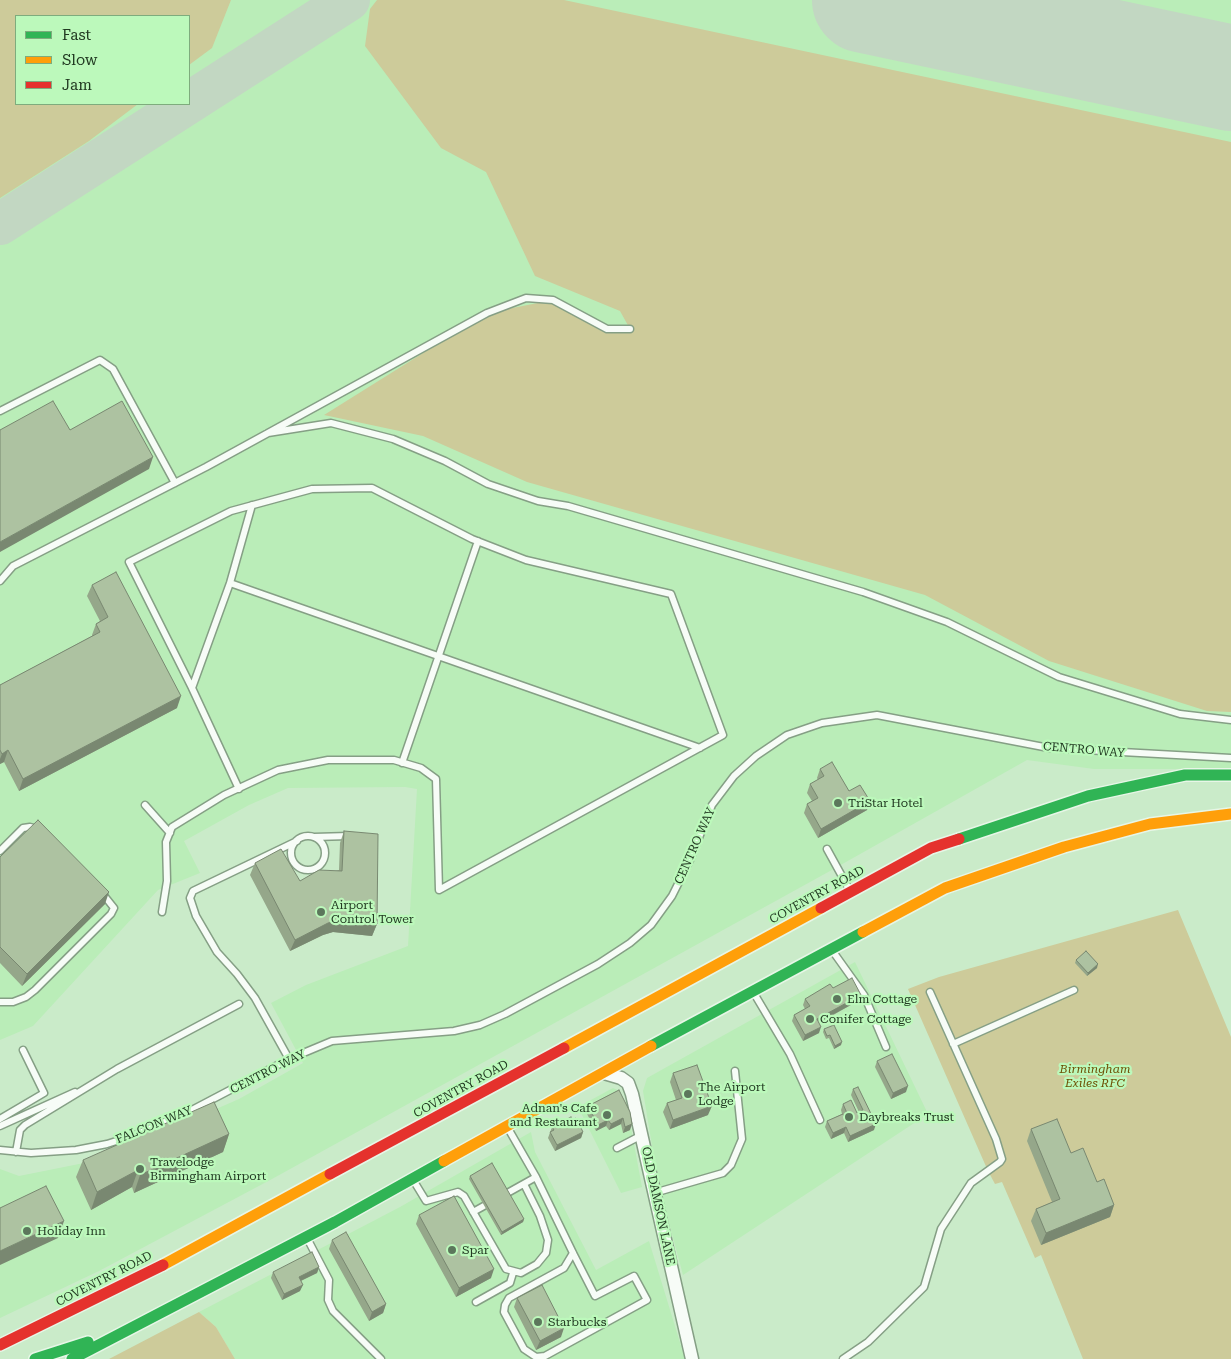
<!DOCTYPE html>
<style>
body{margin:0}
#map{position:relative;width:1231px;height:1359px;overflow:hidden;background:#caebc9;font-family:"Roboto Serif",serif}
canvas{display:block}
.legend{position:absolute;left:15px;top:15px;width:175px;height:90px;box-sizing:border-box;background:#bcf9bb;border:1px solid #7eac7d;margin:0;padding:6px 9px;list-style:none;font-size:15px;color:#213921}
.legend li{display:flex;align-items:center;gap:10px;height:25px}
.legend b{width:25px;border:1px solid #7eac7d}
</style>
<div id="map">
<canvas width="1231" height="1359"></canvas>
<ul class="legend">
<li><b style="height:6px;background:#30b455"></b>Fast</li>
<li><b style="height:6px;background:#ff9f0a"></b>Slow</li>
<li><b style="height:6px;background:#e5322d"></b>Jam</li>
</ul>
</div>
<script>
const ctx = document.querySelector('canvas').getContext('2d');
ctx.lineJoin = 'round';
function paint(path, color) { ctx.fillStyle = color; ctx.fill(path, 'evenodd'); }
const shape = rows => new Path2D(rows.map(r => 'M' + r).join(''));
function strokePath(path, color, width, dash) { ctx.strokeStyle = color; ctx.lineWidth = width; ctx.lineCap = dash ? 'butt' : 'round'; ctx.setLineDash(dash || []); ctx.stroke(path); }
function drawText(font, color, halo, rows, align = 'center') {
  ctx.font = font + ' "Roboto Serif",serif'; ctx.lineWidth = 4.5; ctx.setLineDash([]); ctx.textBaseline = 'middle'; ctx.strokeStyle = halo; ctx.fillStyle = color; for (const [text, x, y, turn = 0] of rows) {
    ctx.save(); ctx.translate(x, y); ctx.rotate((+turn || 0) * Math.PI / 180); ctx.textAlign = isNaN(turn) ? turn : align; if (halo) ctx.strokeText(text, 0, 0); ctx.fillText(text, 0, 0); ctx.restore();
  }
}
const built = shape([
 [0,0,1231,0,1231,769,1094,769,1027,760,830,871,272,1179,99,1271,0,1318,0,1169,19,1176,99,1160,239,1099,303,1063,271,1003,306,985,408,946,417,789,405,787,288,788,249,805,184,841,200,873,158,890,33,1026,0,1040],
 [16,16,189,16,189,104,16,104],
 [855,962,928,1114,683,1275,658,1182,643,1091,647,1078],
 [613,1088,620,1091,629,1117,642,1187,621,1193,578,1107],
 [531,1132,535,1152,596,1270,649,1241,685,1359,235,1359,216,1327,199,1312,400,1207]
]);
const green = shape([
 [0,0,231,0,212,48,189,65,189,16,16,16,16,104,138,104,89,141,0,198],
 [377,0,564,0,1231,142,1231,712,1207,711,1049,661,925,595,527,482,423,436,324,415,487,313,553,300,607,329,630,329,620,311,535,276,486,172,441,148,365,46,370,9],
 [1178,910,1231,1037,1231,1359,1083,1359,1041,1255,1035,1258,1002,1182,995,1184,988,1171,908,989,939,977],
 [199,1312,216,1327,235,1359,109,1359]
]);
const taxiway = shape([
 [0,224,349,0]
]);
const runway = shape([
 [865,0,1231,78]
]);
const lane = shape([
 [0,411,100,360,113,369,175,483],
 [268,433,331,423,393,439,445,461,488,484,538,501,568,506,863,592,947,622,1059,677,1180,714,1231,720],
 [0,581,13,566,206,467,487,313,526,298,553,300,607,329,630,329],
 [230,583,700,748],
 [192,688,230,583,252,505],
 [402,763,478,541],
 [145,805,170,833],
 '291 853a17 17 0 1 1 34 0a17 17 0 1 1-34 0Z',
 [314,837,349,836],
 [827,849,849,889],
 [0,851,23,828,30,827,38,829],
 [162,912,167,881,166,842,172,827,224,795,278,770,328,760,394,760,421,768,436,779,439,890,723,735,671,594,526,560,472,539,372,488,312,489,231,511,129,562,192,688,239,789],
 [834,953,864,995,886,1047],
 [755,995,790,1054,820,1120],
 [0,1002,13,1002,26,997,35,990,111,914,114,908,102,893],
 [953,1044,1074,990],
 [289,1059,255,998,237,974,217,952,196,916,190,898,193,891,297,841],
 [0,1119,44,1093,23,1050],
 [0,1126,75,1092],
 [509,1130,536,1177,573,1253],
 [617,1148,642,1135],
 [0,1150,31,1153,76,1150,107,1144,135,1135,192,1110,289,1059,332,1041,454,1031,480,1025,505,1014,598,964,630,943,651,925,672,896,690,860,712,805,734,776,756,756,787,735,822,723,877,715,1049,748,1231,758],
 [16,1152,20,1130,25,1125,117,1069,239,1004],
 [415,1183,426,1201,458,1192,464,1196,506,1269,521,1273,537,1264,546,1253,548,1240,540,1216,524,1184],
 [654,1193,723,1173,731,1165,742,1139,735,1071],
 [502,1196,536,1177],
 [473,1212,491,1202],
 [308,1240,329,1280,328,1300,333,1311,381,1359],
 [573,1253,595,1296,634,1276,647,1300,545,1356,536,1357,524,1349,504,1312,505,1305,509,1298,564,1268,573,1253],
 [476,1302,510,1283,513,1273],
 [843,1359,868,1342,924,1287,941,1229,971,1183,1000,1162,1002,1159,996,1139,930,992]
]);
const street = shape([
 [604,1073,621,1078,628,1083,632,1094,692,1359]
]);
const fast = shape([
 [959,839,1088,796,1185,775,1231,775],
 [651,1046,863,932],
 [35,1359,88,1342],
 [72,1359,335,1222,444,1161]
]);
const slow = shape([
 [863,932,945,888,1064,847,1150,824,1231,814],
 [564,1048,821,908],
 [444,1161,651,1046],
 [163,1265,330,1174]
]);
const jam = shape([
 [821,908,931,848,959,839],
 [330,1174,564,1048],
 [0,1345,163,1265]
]);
const wall = shape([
 [92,585,177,708,19,791,4,762,0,764,0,685,92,636,92,635,96,624,100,621,87,596],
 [820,769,849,791,870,801,867,810,818,838,804,813,807,804,812,801,807,793,810,784,818,780,817,778],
 [344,831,377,924,372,936,333,932,323,935,290,951,250,875,255,863,300,881,339,870,340,843],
 [0,857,105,904,22,986,0,963],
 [1076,960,1097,968,1087,976,1075,963],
 [833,988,858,1001,819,1023,819,1033,803,1041,792,1021,794,1015,805,1009,803,1005,805,999],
 [824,1029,841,1045,834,1049,829,1038,826,1039,823,1032],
 [877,1061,906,1092,891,1099,875,1067],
 [673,1073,708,1115,670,1129,663,1112,667,1103,676,1100,670,1082],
 [853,1089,874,1130,848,1142,844,1133,831,1139,825,1127,827,1121,842,1114,841,1110,843,1104,857,1113,859,1112,851,1095],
 [619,1090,630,1130,623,1133,621,1124,609,1130,606,1126,596,1131,586,1112,588,1106],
 [572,1120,583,1132,581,1138,555,1151,548,1138,552,1127],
 [1031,1129,1071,1153,1097,1182,1114,1205,1110,1217,1041,1245,1031,1221,1036,1209,1052,1202,1027,1141],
 [229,1134,223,1152,134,1193,132,1187,91,1210,76,1177,83,1160],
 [470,1176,524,1219,523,1222,501,1235,469,1179],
 [419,1215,491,1278,456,1297,416,1224],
 [332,1240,386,1304,383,1313,369,1321,329,1249],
 [319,1267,317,1273,301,1281,300,1291,282,1300,271,1278,273,1272],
 [517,1298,561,1337,536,1350,514,1307]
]);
const shadedWall = shape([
 [153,457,149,469,0,552,0,542],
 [181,696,177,708,19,791,23,779],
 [8,750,4,762,0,764,0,759,2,754],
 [870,801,867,810,818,838,821,829],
 [109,892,105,904,22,986,27,974],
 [337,921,377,924,372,936,333,932,323,935,290,951,295,940,328,923],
 [1098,964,1097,968,1087,976,1088,973],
 [861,995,858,1001,814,1025,817,1019],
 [821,1027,819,1033,803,1041,805,1035],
 [842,1042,841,1045,834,1049,835,1046],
 [908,1086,906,1092,891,1099,893,1093],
 [712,1106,708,1115,670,1129,673,1120],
 [623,1118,621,1124,609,1130,611,1124],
 [608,1120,606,1126,596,1131,598,1125],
 [632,1124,630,1130,623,1133,625,1127],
 [876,1124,874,1130,848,1142,850,1136],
 [846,1127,844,1133,831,1139,833,1133],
 [583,1132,581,1138,555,1151,557,1145],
 [229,1134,223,1152,134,1193,140,1175],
 [138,1170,132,1187,91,1210,97,1192],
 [1114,1205,1110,1217,1041,1245,1046,1233],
 [524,1219,523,1222,501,1235,502,1232],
 [64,1221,58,1238,0,1265,0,1251],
 [319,1267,317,1273,296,1283,299,1277],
 [494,1269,491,1278,456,1297,459,1288],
 [303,1285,300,1291,282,1300,284,1294],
 [386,1304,383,1313,369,1321,372,1312],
 [564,1328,561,1337,536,1350,540,1341]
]);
const building = shape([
 [53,401,70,430,122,401,153,457,0,542,0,430,53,401],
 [116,572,181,696,23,779,8,750,2,754,0,750,0,685,100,632,96,624,108,617,92,585,116,572],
 [832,762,849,791,860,785,870,801,821,829,807,804,818,798,810,784,824,776,820,769,832,762],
 [38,820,109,892,27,974,0,947,0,857,38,820],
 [344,831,378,834,377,924,337,921,328,923,295,940,255,863,281,849,300,881,319,870,342,871,344,831],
 [1086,951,1098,964,1088,973,1076,960,1086,951],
 [852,978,861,995,817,1019,821,1027,805,1035,794,1015,810,1006,805,999,830,984,833,988,852,978],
 [834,1025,842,1042,835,1046,830,1035,827,1036,824,1029,834,1025],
 [892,1054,908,1086,893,1093,877,1061,892,1054],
 [697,1065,712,1106,673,1120,667,1103,682,1098,673,1073,697,1065],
 [858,1087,876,1124,850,1136,846,1127,833,1133,827,1121,843,1114,846,1121,850,1120,843,1104,851,1100,857,1113,863,1110,853,1089,858,1087],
 [619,1090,630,1112,632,1124,625,1127,623,1118,611,1124,608,1120,598,1125,588,1106,619,1090],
 [214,1102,229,1134,140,1175,138,1170,97,1192,83,1160,214,1102],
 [571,1117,572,1120,576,1118,583,1132,557,1145,550,1132,554,1130,552,1127,571,1117],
 [1057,1119,1071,1153,1083,1148,1097,1182,1104,1179,1114,1205,1046,1233,1036,1209,1060,1199,1031,1129,1057,1119],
 [492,1163,524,1219,502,1232,470,1176,492,1163],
 [46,1186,64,1221,0,1251,0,1208,46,1186],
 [454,1196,494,1269,459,1288,419,1215,454,1196],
 [346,1232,386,1304,372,1312,332,1240,346,1232],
 [312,1252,319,1267,299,1277,303,1285,284,1294,273,1272,312,1252],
 [542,1285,564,1328,540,1341,517,1298,542,1285]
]);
const markers = [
 [838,803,5,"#5c775c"],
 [321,912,5,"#5c775c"],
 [837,999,5,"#5c775c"],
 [810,1019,5,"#5c775c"],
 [688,1094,5,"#5c775c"],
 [607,1115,5,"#5c775c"],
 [849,1117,5,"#5c775c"],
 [140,1169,5,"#5c775c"],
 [27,1231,5,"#5c775c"],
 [452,1250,5,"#5c775c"],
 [538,1322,5,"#5c775c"]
];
const streetNames = [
 ["CENTRO WAY",1084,750,5],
 ["CENTRO WAY",695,846,-66],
 ["COVENTRY ROAD",817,895,-29],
 ["CENTRO WAY",268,1072,-27],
 ["COVENTRY ROAD",461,1089,-29],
 ["FALCON WAY",154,1125,-22],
 ["OLD DAMSON LANE",658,1206,78],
 ["COVENTRY ROAD",104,1279,-27]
];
const poiNames = [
 ["TriStar Hotel",848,803],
 ["Airport",331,905],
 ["Control Tower",331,919],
 ["Elm Cottage",847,999],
 ["Conifer Cottage",820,1019],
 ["The Airport",698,1087],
 ["Lodge",698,1101],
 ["Adnan's Cafe",597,1108,"right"],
 ["and Restaurant",597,1122,"right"],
 ["Daybreaks Trust",859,1117],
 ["Travelodge",150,1162],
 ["Birmingham Airport",150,1176],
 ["Holiday Inn",37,1231],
 ["Spar",462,1250],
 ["Starbucks",548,1322]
];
const parkNames = [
 ["Birmingham",1095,1069],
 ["Exiles RFC",1095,1083]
];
paint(built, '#baedb8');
paint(green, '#cdcb9a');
strokePath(taxiway, '#c2d7c2', 42);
strokePath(runway, '#c2d7c2', 106);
strokePath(lane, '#859f85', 9);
strokePath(street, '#859f85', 15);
strokePath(fast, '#e7f6e7', 14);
strokePath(slow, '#e7f6e7', 14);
strokePath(jam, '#e7f6e7', 14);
strokePath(lane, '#f7fcf7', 6);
strokePath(street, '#f7fcf7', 12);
strokePath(fast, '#30b455', 11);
strokePath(slow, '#ff9f0a', 11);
strokePath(jam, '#e5322d', 11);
paint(wall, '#95a78a');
paint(shadedWall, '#798871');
paint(building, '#adc2a1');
strokePath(building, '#798871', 1);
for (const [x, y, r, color] of markers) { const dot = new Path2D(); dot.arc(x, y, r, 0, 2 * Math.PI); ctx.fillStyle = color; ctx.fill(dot); strokePath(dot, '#bcf9bb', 2); }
drawText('12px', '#213921', '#bcf9bb', streetNames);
drawText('12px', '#213921', '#bcf9bb', poiNames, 'left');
drawText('italic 12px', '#6e5106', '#bcf9bb', parkNames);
</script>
